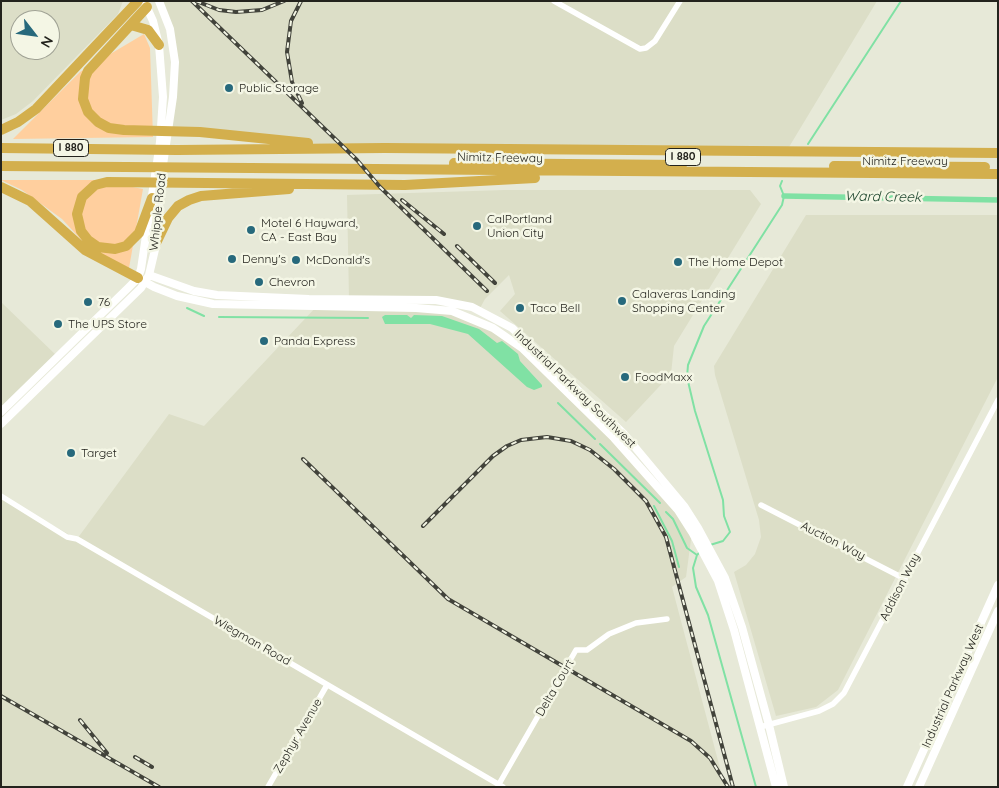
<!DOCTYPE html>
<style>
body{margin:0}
#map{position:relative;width:999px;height:788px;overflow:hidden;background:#e7e9d8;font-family:Quicksand,sans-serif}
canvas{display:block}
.frame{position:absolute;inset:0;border:2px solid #23231d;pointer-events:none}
.north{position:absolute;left:10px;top:10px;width:50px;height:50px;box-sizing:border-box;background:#f4f6e5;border:1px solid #a0a295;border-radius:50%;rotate:120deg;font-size:14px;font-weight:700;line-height:20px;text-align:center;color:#23231d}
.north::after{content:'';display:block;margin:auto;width:18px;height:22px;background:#27697c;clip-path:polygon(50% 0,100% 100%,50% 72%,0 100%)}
</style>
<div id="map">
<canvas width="999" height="788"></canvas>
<div class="frame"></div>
<div class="north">N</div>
</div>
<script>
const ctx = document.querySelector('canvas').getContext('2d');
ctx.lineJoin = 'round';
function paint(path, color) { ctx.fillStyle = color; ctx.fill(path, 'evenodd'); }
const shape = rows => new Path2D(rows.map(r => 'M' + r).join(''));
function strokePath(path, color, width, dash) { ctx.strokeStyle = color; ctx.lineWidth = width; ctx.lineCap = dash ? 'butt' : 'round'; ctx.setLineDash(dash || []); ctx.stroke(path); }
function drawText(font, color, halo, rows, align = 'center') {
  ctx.font = font + ' Quicksand,sans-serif'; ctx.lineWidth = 5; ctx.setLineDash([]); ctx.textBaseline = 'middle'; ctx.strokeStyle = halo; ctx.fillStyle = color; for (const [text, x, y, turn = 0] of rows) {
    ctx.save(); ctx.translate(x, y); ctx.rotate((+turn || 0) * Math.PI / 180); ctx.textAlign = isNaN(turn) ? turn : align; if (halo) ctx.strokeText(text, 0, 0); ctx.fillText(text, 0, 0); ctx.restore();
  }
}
const built = shape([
 [1,1,123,1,118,14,33,101,16,114,1,120],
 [20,20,50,20,50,50,20,50],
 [159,1,877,1,786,152,370,148,167,132,175,62],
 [505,190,750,190,761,204,674,346,671,374,626,422,500,311,515,294,509,275,485,299,479,310,452,302,349,299,347,195],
 [806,215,998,215,998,377,838,690,816,707,776,716,734,572,746,565,755,554,761,537,759,520,715,375,714,366],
 [1,302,57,356,1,412],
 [317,306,437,309,483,323,522,348,614,438,692,532,686,577,672,587,725,787,1,787,1,496,77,539,169,414,204,426]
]);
const green = shape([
 [144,34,150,48,153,137,13,139,80,72],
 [1,180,96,180,143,189,129,268,88,247,62,219,22,190]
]);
const water = shape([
 [385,315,407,315,411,318,414,315,442,316,479,329,497,343,502,341,518,354,520,361,542,385,542,387,534,390,527,387,468,334,430,324,385,324,382,317]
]);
const stream = shape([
 [808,144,901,1],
 [187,308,204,316],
 [219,317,368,318],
 [679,379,687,377],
 [558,403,595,439],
 [600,444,660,503],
 [654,506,672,541,679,567],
 [666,512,673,519,687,548,697,555],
 [710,545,723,541,730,532,724,516,723,500,695,411,687,377,688,365,704,326,782,205,784,196,780,186,782,181],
 [700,552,697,555,693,568,696,587,708,615,756,787]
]);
const canal = shape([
 [784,196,998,200]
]);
const minor = shape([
 [554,1,640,49,646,48,655,41,680,1],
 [1,496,67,537,77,539,503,787],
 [761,505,905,579],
 [760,727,819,711,833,704,844,693,998,400],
 [499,784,576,650,587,650,609,634,636,623,667,619],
 [268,787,327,685]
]);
const secondary = shape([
 [149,275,194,291,217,295,309,299,436,300,472,307,512,328,624,434,684,506,698,528,725,578,742,627,769,725,784,787],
 [138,278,154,287,177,296,213,304,416,308,452,311,493,328,522,348,614,438,678,510,692,532,718,581,734,630,776,787],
 [1,412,128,288,138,278,141,269,160,142,163,97,159,45,153,21,144,1],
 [1,424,141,288,149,275,157,241,159,192,173,97,175,62,170,29,159,1],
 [907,787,998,585],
 [919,787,998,611]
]);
const motorway = shape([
 [147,7,88,71,85,78,83,99,88,112,98,122,109,128,124,130,200,132,308,143],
 [131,25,148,30,159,45],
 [1,130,18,122,36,109,138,1],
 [1,148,177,150,385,148,998,153],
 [454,163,682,165],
 [1,166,998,174],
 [834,166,985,167],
 [1,187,30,201,85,250,138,278],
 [152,198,139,233,126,246,115,249,98,247,88,240,81,231,77,214,82,197,95,185,107,182,405,185,535,178],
 [157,241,168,218,178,206,189,200,201,196,289,189]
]);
const rail = shape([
 [192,1,357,160,380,187,487,291],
 [196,1,219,10,236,12,262,10,284,1],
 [301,1,291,21,287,52,292,82,302,103],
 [402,200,444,234],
 [457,246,495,283],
 [303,459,448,599,691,741,710,758,728,787],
 [423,526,493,456,507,446,521,440,547,437,571,441,590,450,614,469,646,501,666,537,733,787],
 [1,696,159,787],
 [80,720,107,753],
 [135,757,152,767]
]);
const markers = [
 [229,88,5,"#27697c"],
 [477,226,5,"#27697c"],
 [251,230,5,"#27697c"],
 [232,259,5,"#27697c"],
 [296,260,5,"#27697c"],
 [678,262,5,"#27697c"],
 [259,282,5,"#27697c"],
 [622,301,5,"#27697c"],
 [88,302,5,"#27697c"],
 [520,308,5,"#27697c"],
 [58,324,5,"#27697c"],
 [264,341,5,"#27697c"],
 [625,377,5,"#27697c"],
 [71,453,5,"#27697c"]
];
const shields = [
 [71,148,35],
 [683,157,35]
];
const shieldNames = [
 ["I 880",71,148],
 ["I 880",683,157]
];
const poiNames = [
 ["Public Storage",239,88],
 ["CalPortland",487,219],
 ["Union City",487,233],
 ["Motel 6 Hayward,",261,223],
 ["CA - East Bay",261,237],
 ["Denny's",242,259],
 ["McDonald's",306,260],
 ["The Home Depot",688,262],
 ["Chevron",269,282],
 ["Calaveras Landing",632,294],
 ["Shopping Center",632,308],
 ["76",98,302],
 ["Taco Bell",530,308],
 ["The UPS Store",68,324],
 ["Panda Express",274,341],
 ["FoodMaxx",635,377],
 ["Target",81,453]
];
const streetNames = [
 ["Nimitz Freeway",500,158,1],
 ["Nimitz Freeway",905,161],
 ["Whipple Road",158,212,-84],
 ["Industrial Parkway Southwest",575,389,44],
 ["Auction Way",833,541,27],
 ["Addison Way",900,587,-63],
 ["Wiegman Road",252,641,30],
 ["Industrial Parkway West",953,686,-66],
 ["Delta Court",555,688,-60],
 ["Zephyr Avenue",298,736,-60]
];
const waterNames = [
 ["Ward Creek",883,197,1]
];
paint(built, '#dcdec7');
paint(green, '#ffcf9e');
paint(water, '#80e1a4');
strokePath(stream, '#80e1a4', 2);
strokePath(canal, '#80e1a4', 5.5);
strokePath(minor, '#fff', 5.5);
strokePath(secondary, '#fff', 8);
strokePath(motorway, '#d3af4d', 10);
strokePath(rail, '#42433b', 4);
strokePath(rail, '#f4f6e5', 2, [5.5]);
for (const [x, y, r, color] of markers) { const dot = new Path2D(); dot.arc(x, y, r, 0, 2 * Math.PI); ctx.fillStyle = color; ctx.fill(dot); strokePath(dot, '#f4f6e5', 2); }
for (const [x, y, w] of shields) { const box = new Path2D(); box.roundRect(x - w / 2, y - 8.5, w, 17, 4); ctx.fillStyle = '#f4f6e5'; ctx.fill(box); strokePath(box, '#23231d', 1); }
drawText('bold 11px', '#23231d', null, shieldNames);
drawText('12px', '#23231d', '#f4f6e5', poiNames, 'left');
drawText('12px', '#23231d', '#f4f6e5', streetNames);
drawText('italic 14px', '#214930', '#f4f6e5', waterNames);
</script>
